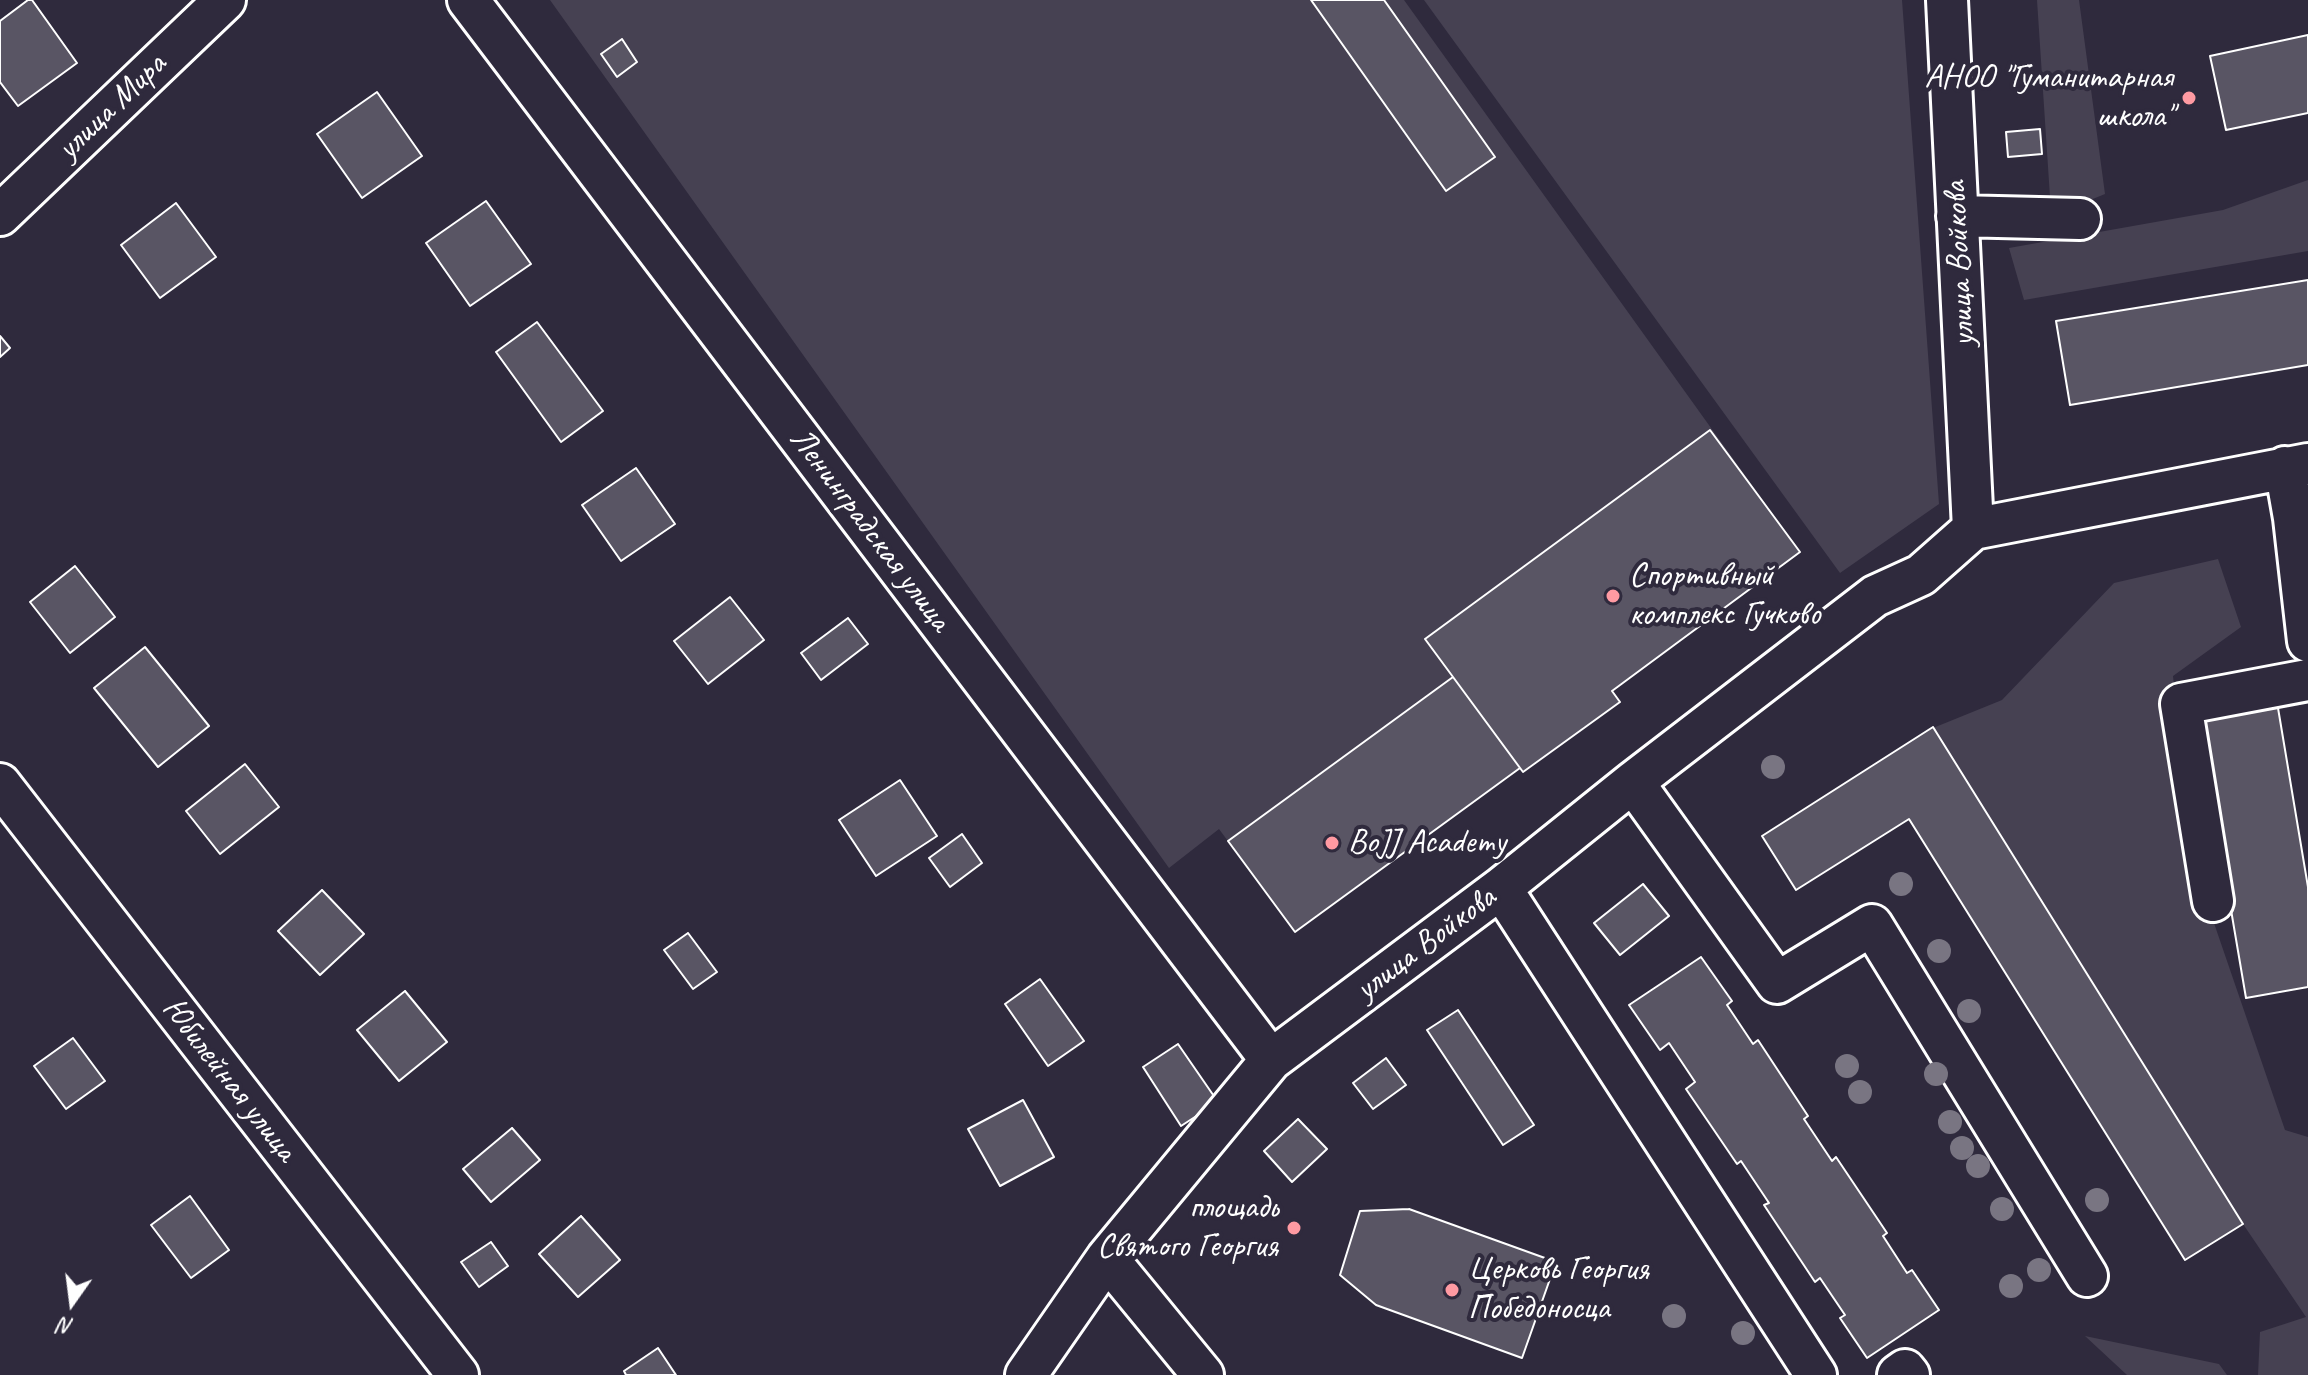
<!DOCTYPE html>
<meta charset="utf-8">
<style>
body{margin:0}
#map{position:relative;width:2308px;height:1375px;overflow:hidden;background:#2f2a3d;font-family:Caveat,sans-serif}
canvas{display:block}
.north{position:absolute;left:32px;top:1263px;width:80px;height:80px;-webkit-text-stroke:6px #2f2a3d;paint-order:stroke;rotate:194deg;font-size:22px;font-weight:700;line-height:32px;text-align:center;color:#fff}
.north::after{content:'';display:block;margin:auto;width:28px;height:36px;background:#fff;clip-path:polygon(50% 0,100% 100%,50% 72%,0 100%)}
</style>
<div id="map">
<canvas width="2308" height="1375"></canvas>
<div class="north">N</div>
</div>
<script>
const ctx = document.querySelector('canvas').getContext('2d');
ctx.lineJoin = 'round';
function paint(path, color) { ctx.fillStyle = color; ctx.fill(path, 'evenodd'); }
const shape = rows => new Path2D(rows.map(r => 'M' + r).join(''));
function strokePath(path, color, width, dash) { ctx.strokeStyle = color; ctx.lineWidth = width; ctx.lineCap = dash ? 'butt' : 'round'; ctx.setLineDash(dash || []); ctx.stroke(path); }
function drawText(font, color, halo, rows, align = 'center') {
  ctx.font = font + ' Caveat,sans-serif'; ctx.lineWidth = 8; ctx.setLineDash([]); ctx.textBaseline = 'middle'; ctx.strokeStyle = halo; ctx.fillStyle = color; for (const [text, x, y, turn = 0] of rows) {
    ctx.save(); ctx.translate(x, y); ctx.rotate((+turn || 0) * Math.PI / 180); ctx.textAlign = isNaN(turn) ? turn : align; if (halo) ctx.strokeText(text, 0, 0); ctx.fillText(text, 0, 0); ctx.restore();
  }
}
const green = shape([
 [550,0,1404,0,1800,552,1612,691,1620,702,1523,772,1519,769,1295,932,1219,829,1169,868],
 [1424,0,1902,0,1939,504,1840,573],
 [2037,0,2079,0,2105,194,2078,205,2050,197],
 [2308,180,2308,251,2024,300,2009,248,2223,210],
 [2218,559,2241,627,2173,676,2192,859,2285,1130,2308,1137,2308,1375,2258,1375,2260,1332,2306,1317,2243,1224,1933,728,2002,700,2114,583],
 [2085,1336,2219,1364,2227,1375,2127,1375]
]);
const building = shape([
 [28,0,32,0,77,63,18,106,0,82,0,21,28,0],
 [1311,0,1384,0,1495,157,1446,191,1311,0],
 [2308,35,2308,113,2226,130,2210,56,2308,35],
 [622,39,637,62,617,77,601,54,622,39],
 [377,92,422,156,362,198,317,134,377,92],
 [2040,129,2042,154,2008,157,2006,132,2040,129],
 [486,201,531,264,470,306,426,243,486,201],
 [176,203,216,257,160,298,121,245,176,203],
 [2308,280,2308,365,2070,405,2056,321,2308,280],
 [537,322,603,411,561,442,496,352,537,322],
 [0,336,10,348,0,357,0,336],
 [1710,430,1800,552,1612,691,1620,702,1523,772,1425,639,1710,430],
 [636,468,675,524,621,561,582,505,636,468],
 [75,566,115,617,70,653,30,602,75,566],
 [730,597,764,640,708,684,674,641,730,597],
 [848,618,868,644,821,680,801,653,848,618],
 [145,647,209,726,158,767,94,688,145,647],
 [1453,677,1520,768,1295,932,1228,841,1453,677],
 [2276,696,2308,887,2308,987,2246,998,2197,710,2276,696],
 [1933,727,2243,1224,2185,1260,1909,819,1796,890,1762,836,1933,727],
 [245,764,279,807,220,854,186,811,245,764],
 [900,780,937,836,876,876,839,820,900,780],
 [962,834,982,863,950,887,929,858,962,834],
 [1643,884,1669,916,1620,955,1594,923,1643,884],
 [322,890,364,934,320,975,278,931,322,890],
 [688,933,717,972,693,989,664,950,688,933],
 [1701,957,1732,1001,1727,1005,1753,1044,1758,1040,1808,1116,1804,1119,1832,1161,1836,1157,1887,1233,1883,1236,1907,1273,1912,1270,1939,1310,1867,1358,1840,1318,1845,1315,1820,1278,1815,1282,1764,1205,1769,1203,1741,1161,1737,1164,1686,1089,1695,1082,1669,1043,1660,1050,1629,1005,1701,957],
 [1040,979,1084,1041,1048,1066,1005,1004,1040,979],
 [405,991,447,1042,399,1081,357,1030,405,991],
 [1458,1010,1534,1125,1503,1145,1427,1030,1458,1010],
 [73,1038,105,1081,66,1109,34,1066,73,1038],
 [1178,1044,1218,1102,1181,1126,1143,1067,1178,1044],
 [1386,1058,1406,1085,1373,1109,1353,1083,1386,1058],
 [1023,1100,1054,1157,1000,1186,968,1129,1023,1100],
 [1298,1119,1327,1149,1292,1182,1264,1151,1298,1119],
 [512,1128,540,1160,491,1202,463,1169,512,1128],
 [190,1196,229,1250,191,1278,151,1225,190,1196],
 [1409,1209,1556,1262,1522,1358,1376,1305,1340,1275,1360,1211,1409,1209],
 [581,1216,620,1260,578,1297,539,1254,581,1216],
 [491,1242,508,1266,479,1287,461,1262,491,1242],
 [658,1348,676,1375,626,1375,624,1371,658,1348]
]);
const minor = shape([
 [468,0,1271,1060],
 [1947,0,1973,529,2308,464],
 [0,215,225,0],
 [1957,216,2080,219],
 [2285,467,2294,518,2308,641],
 [1633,782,1777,983,1872,925,2087,1276],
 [0,784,458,1375],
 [1501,888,1816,1375],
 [2213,901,2181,704,2308,680],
 [1107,1258,1203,1375],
 [1026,1375,1107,1258,1271,1060,1501,888,1633,782,1875,596,1921,575,1973,529],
 [1898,1375,1905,1370,1909,1375]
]);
const trees = [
 [1773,767],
 [1901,884],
 [1939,951],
 [1969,1011],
 [1847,1066],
 [1936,1074],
 [1860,1092],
 [1950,1122],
 [1962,1148],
 [1978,1166],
 [2097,1200],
 [2002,1209],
 [2039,1270],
 [2011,1286],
 [1674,1316],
 [1743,1333]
];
const markers = [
 [2189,98,8,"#ff9aa2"],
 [1613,596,8,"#ff9aa2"],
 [1332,843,8,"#ff9aa2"],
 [1294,1228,8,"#ff9aa2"],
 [1452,1290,8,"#ff9aa2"]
];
const poiNames = [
 ["АНОО \"Гуманитарная",2173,78,"right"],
 ["школа\"",2173,117,"right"],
 ["Спортивный",1629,576],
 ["комплекс Гучково",1629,615],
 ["BoJJ Academy",1348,843],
 ["площадь",1278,1208,"right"],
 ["Святого Георгия",1278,1247,"right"],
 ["Церковь Георгия",1468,1270],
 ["Победоносца",1468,1309]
];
const streetNames = [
 ["улица Мира",112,107,-44],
 ["улица Войкова",1960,264,-93],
 ["Ленинградская улица",870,530,53],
 ["улица Войкова",1426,944,-37],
 ["Юбилейная улица",229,1080,52]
];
paint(green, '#464152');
paint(building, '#595564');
strokePath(building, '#fff', 2);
strokePath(minor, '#fff', 46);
strokePath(minor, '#2f2a3d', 40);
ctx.fillStyle = '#797582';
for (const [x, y] of trees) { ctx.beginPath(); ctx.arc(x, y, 12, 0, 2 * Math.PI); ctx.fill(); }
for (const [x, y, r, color] of markers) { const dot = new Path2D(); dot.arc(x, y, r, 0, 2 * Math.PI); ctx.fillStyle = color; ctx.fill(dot); strokePath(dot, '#2f2a3d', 3); }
drawText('34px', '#fff', '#2f2a3d', poiNames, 'left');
drawText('34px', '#fff', '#2f2a3d', streetNames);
</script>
